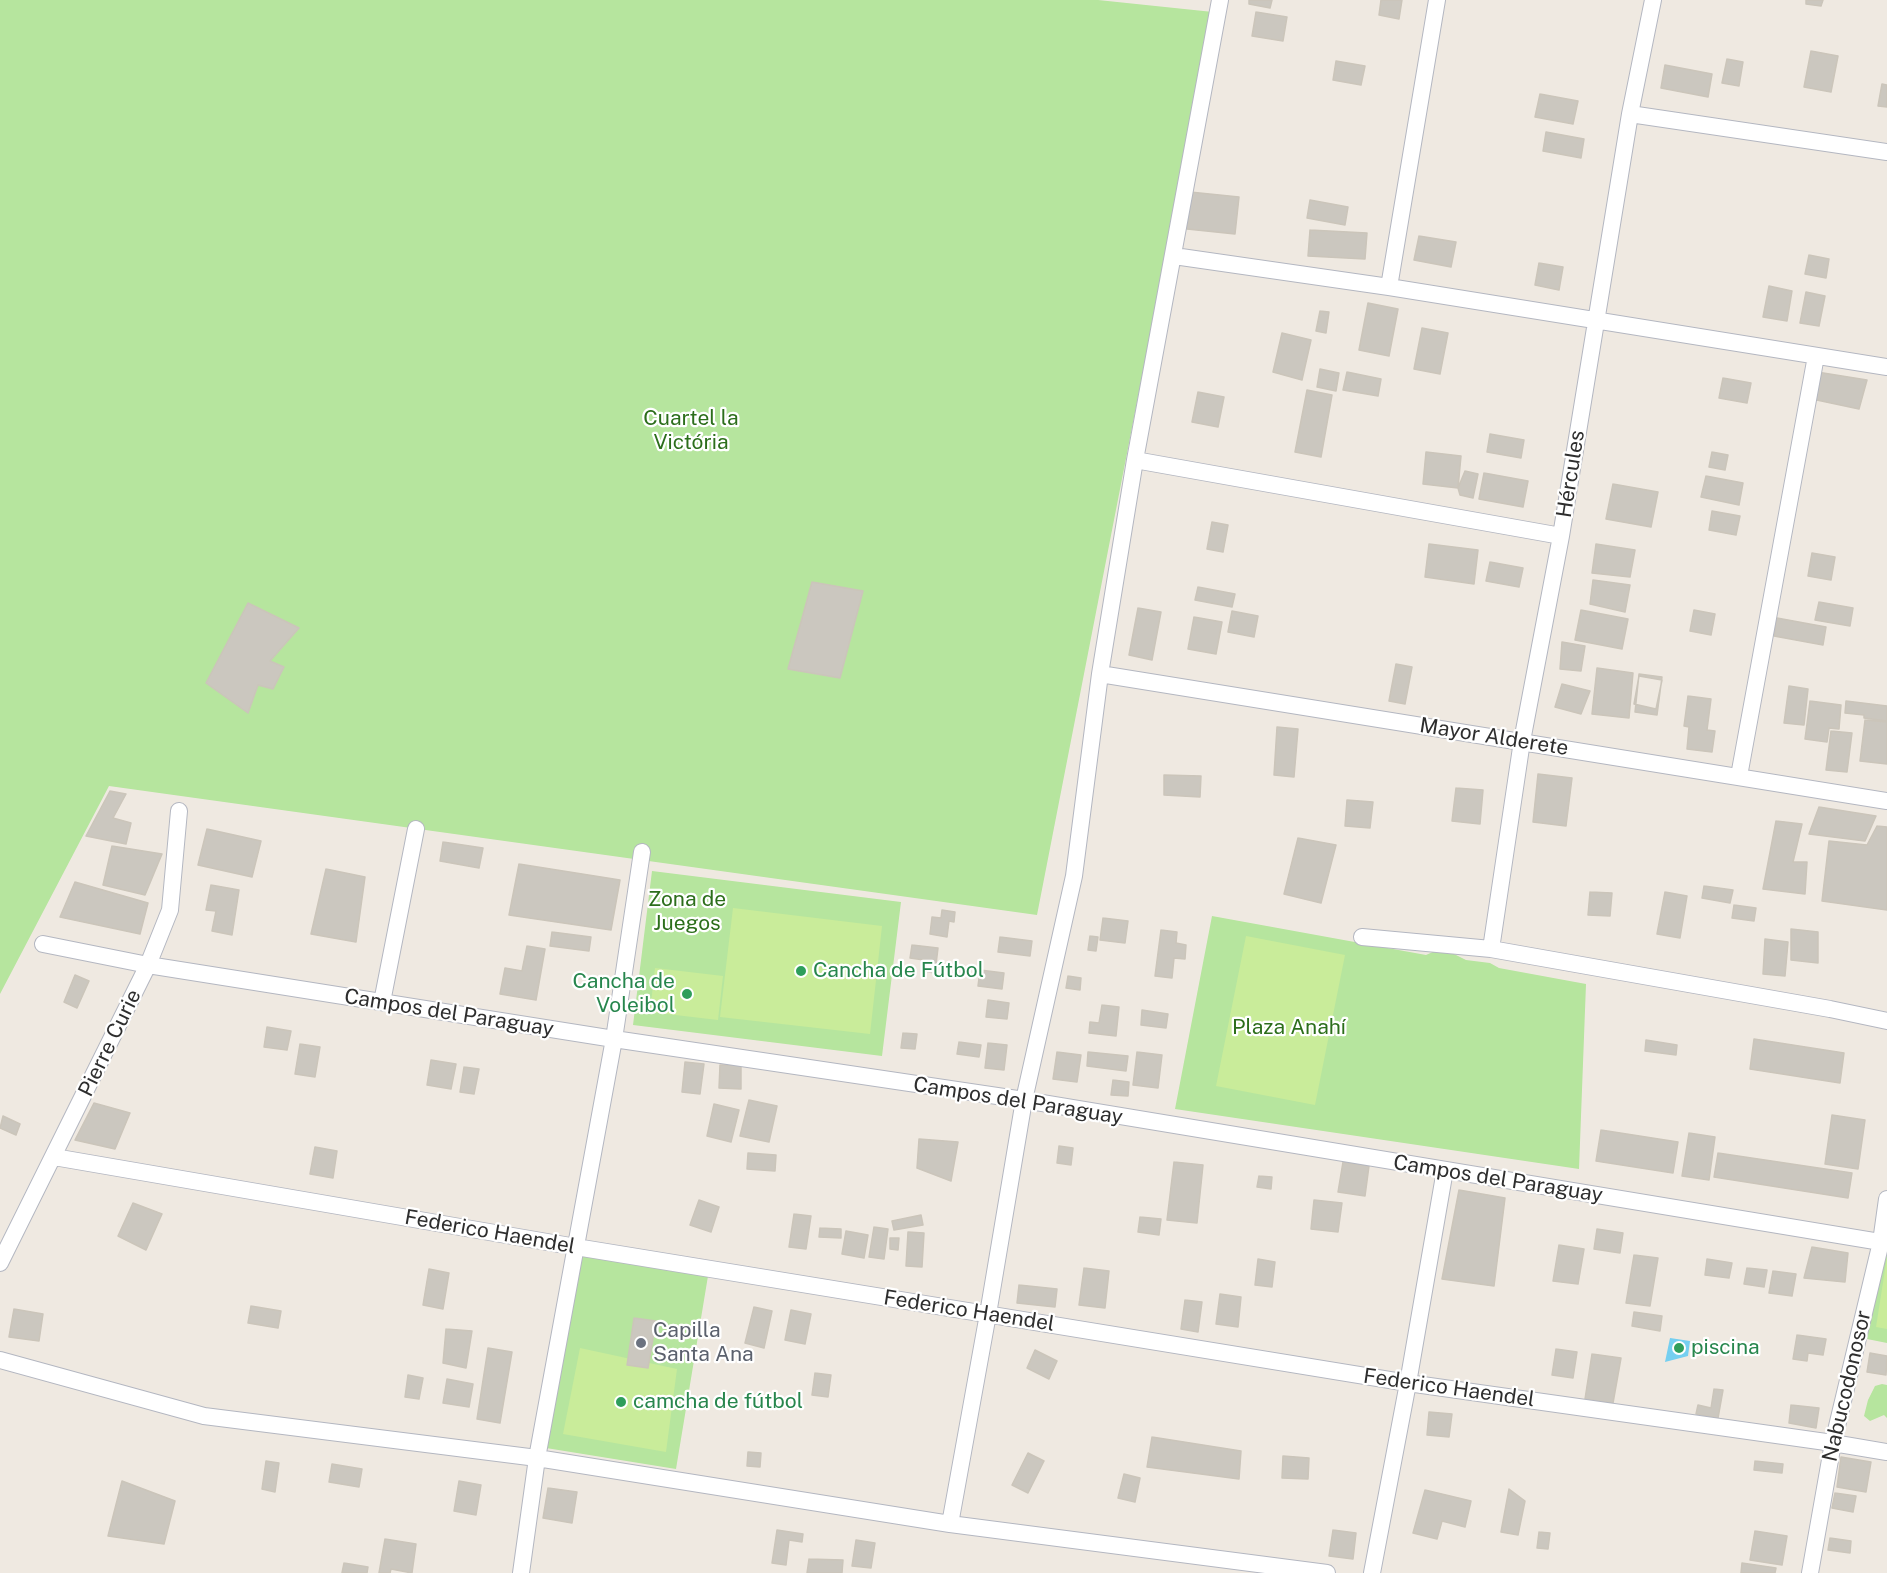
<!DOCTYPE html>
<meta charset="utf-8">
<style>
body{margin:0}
canvas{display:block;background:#efe9e1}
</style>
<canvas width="1887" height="1573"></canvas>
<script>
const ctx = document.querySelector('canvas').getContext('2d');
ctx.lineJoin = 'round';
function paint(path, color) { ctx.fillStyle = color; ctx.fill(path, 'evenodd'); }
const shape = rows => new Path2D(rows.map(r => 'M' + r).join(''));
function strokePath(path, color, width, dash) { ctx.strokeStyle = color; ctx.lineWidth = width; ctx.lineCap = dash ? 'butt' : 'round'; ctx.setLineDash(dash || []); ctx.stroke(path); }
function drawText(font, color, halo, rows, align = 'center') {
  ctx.font = font + ' "Public Sans",sans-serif'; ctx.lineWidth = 4.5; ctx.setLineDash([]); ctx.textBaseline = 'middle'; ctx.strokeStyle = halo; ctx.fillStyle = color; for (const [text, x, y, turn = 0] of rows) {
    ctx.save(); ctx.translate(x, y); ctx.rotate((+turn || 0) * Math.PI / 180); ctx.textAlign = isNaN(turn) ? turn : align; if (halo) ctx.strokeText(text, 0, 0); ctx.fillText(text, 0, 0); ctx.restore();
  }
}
const green = shape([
 [0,0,1098,0,1213,12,1037,915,109,786,0,994],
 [652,871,901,902,882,1056,633,1025],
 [1212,916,1426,955,1435,951,1452,953,1466,960,1490,963,1499,968,1586,984,1579,1169,1175,1109],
 [1882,1248,1887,1248,1887,1343,1867,1339],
 [581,1254,708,1276,676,1469,546,1448],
 [1882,1384,1887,1385,1887,1418,1884,1415,1870,1421,1864,1416,1868,1400,1875,1386]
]);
const pitch = shape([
 [733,908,882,926,870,1034,720,1017],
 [1246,936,1345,955,1315,1105,1216,1086],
 [655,968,723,976,718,1020,650,1012],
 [1887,1257,1887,1329,1876,1327],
 [580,1348,677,1369,666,1452,563,1434]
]);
const water = shape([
 [1670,1338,1690,1341,1688,1356,1665,1362]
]);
const building = shape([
 [1249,0,1272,0,1270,8,1249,4,1249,0],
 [1381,0,1402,0,1399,19,1379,15,1381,0],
 [1806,0,1823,0,1821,6,1806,4,1806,0],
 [1256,12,1287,17,1283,41,1252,36,1256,12],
 [1811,51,1838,56,1831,92,1804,87,1811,51],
 [1727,59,1743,62,1739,86,1722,83,1727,59],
 [1336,61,1365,66,1361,85,1333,80,1336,61],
 [1665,65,1712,74,1708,97,1661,88,1665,65],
 [1882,84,1887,85,1887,107,1878,106,1882,84],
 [1540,94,1578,101,1573,124,1535,117,1540,94],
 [1546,132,1584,139,1581,158,1543,151,1546,132],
 [1190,192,1239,197,1235,234,1187,229,1190,192],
 [1310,200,1348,207,1345,225,1307,218,1310,200],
 [1310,230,1367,233,1365,259,1308,256,1310,230],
 [1419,236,1456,242,1451,267,1414,260,1419,236],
 [1809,255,1829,259,1826,278,1805,274,1809,255],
 [1539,263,1563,267,1559,290,1535,285,1539,263],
 [1769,286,1792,291,1787,321,1763,317,1769,286],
 [1806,292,1825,296,1819,326,1800,323,1806,292],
 [1368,303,1398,309,1389,356,1359,350,1368,303],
 [1320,311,1329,312,1326,333,1316,331,1320,311],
 [1422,328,1448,333,1440,374,1414,369,1422,328],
 [1282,333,1311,340,1302,380,1273,372,1282,333],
 [1320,369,1339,373,1336,391,1317,387,1320,369],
 [1347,372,1381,379,1378,396,1343,390,1347,372],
 [1817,372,1867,380,1859,409,1812,399,1817,372],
 [1723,378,1751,383,1747,403,1719,398,1723,378],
 [1307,390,1332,395,1321,457,1295,452,1307,390],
 [1198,392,1224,397,1218,427,1192,422,1198,392],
 [1490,434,1524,440,1521,458,1487,452,1490,434],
 [1426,452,1461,456,1458,488,1423,484,1426,452],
 [1712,452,1728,455,1725,470,1709,467,1712,452],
 [1465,471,1478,474,1473,498,1460,495,1458,488,1465,471],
 [1484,473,1528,481,1523,507,1479,499,1484,473],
 [1706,476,1743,483,1739,505,1701,497,1706,476],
 [1613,484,1658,492,1651,527,1606,519,1613,484],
 [1712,511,1740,516,1736,535,1709,530,1712,511],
 [1212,522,1228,525,1223,552,1207,549,1212,522],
 [1429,544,1478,550,1474,584,1425,577,1429,544],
 [1596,544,1635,550,1630,577,1592,573,1596,544],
 [1812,553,1835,557,1831,580,1808,576,1812,553],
 [1490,562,1523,568,1519,587,1486,581,1490,562],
 [1593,580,1630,585,1625,612,1590,604,1593,580],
 [812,582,863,591,840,678,788,669,812,582],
 [1198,587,1235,594,1232,607,1195,600,1198,587],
 [1819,602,1853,608,1850,626,1815,620,1819,602],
 [248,603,299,628,270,661,284,667,273,689,258,685,248,713,206,683,248,603],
 [1138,608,1161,612,1152,660,1129,655,1138,608],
 [1581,610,1628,619,1622,649,1575,640,1581,610],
 [1694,610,1715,614,1711,635,1690,631,1694,610],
 [1232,611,1258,616,1254,637,1228,632,1232,611],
 [1194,617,1222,622,1216,654,1188,649,1194,617],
 [1777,618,1826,627,1823,645,1774,636,1777,618],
 [1562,642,1585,646,1581,671,1560,669,1562,642],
 [1396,664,1412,667,1405,704,1389,701,1396,664],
 [1597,668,1633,673,1629,718,1592,714,1597,668],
 [1639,674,1662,677,1657,715,1635,712,1639,674],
 [1639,676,1662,680,1656,709,1634,704,1639,676],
 [1562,684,1590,691,1581,714,1555,707,1562,684],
 [1789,686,1808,689,1804,725,1784,723,1789,686],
 [1688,696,1711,699,1707,730,1715,731,1712,752,1687,749,1689,727,1684,726,1688,696],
 [1810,701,1841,705,1839,729,1829,728,1827,742,1805,739,1810,701],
 [1846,701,1887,706,1887,721,1864,718,1864,715,1845,713,1846,701],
 [1865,720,1887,722,1887,764,1860,761,1865,720],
 [1277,727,1298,729,1294,777,1274,775,1277,727],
 [1831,731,1852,733,1847,772,1826,770,1831,731],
 [1538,774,1572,778,1566,826,1533,822,1538,774],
 [1164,775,1201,776,1200,797,1164,795,1164,775],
 [1456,788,1483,790,1480,824,1452,821,1456,788],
 [110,791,126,794,113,818,131,823,126,844,86,836,110,791],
 [1347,800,1373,802,1370,828,1345,826,1347,800],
 [1819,807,1876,816,1865,841,1809,834,1819,807],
 [1776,821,1802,824,1793,862,1807,862,1805,894,1763,889,1776,821],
 [1877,826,1887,827,1887,910,1822,901,1829,841,1867,845,1877,826],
 [207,829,261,841,252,877,198,865,207,829],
 [1298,838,1336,845,1321,903,1284,894,1298,838],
 [443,842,483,848,479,868,440,861,443,842],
 [112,846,162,854,145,895,103,885,112,846],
 [519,864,620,880,611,930,509,915,519,864],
 [326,869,365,877,356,942,311,934,326,869],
 [75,882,148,903,140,934,60,917,75,882],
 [211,885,239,890,232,935,212,931,216,911,206,910,211,885],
 [1704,886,1733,890,1730,903,1702,898,1704,886],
 [1590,892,1612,893,1610,916,1588,915,1590,892],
 [1665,892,1687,896,1680,938,1657,934,1665,892],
 [1734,905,1756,908,1754,921,1732,918,1734,905],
 [942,910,955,912,954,922,949,921,947,937,930,934,932,917,941,918,942,910],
 [1103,918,1128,921,1125,943,1100,940,1103,918],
 [1791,929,1818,932,1818,963,1791,960,1791,929],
 [1161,930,1177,932,1176,943,1186,945,1185,959,1174,958,1172,978,1155,976,1161,930],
 [552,932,591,937,589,951,550,946,552,932],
 [1090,936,1098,937,1096,951,1088,950,1090,936],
 [1000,937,1032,941,1030,956,998,952,1000,937],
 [1765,939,1788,942,1785,976,1763,974,1765,939],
 [912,945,938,948,935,973,922,971,924,960,910,958,912,945],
 [527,946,545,949,536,1000,500,994,505,968,522,971,527,946],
 [980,970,1004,973,1002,989,978,986,980,970],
 [75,975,89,981,77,1008,64,1002,75,975],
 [1068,976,1081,978,1080,990,1066,988,1068,976],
 [988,1000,1009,1003,1007,1019,986,1017,988,1000],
 [1102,1005,1119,1007,1116,1036,1089,1033,1090,1022,1099,1023,1102,1005],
 [1142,1010,1168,1014,1166,1028,1141,1025,1142,1010],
 [267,1027,291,1031,287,1050,264,1047,267,1027],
 [903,1033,917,1034,915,1049,901,1048,903,1033],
 [1754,1039,1844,1053,1840,1083,1750,1069,1754,1039],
 [1646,1040,1677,1045,1676,1055,1645,1051,1646,1040],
 [959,1042,981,1045,979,1057,957,1054,959,1042],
 [988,1043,1007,1045,1004,1070,985,1068,988,1043],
 [300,1044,320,1047,315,1077,295,1074,300,1044],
 [1057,1052,1081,1055,1077,1082,1053,1079,1057,1052],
 [1088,1052,1128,1056,1126,1071,1087,1066,1088,1052],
 [1137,1052,1162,1055,1158,1088,1133,1085,1137,1052],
 [431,1060,456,1064,451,1089,427,1085,431,1060],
 [685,1062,704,1064,700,1094,682,1092,685,1062],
 [720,1065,741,1065,741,1089,719,1088,720,1065],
 [464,1067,479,1069,474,1094,460,1092,464,1067],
 [1113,1080,1129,1082,1128,1096,1111,1095,1113,1080],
 [749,1100,777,1106,769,1142,740,1136,749,1100],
 [94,1103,130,1113,115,1149,75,1140,94,1103],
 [714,1104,739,1110,731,1142,707,1136,714,1104],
 [1832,1115,1865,1120,1858,1169,1825,1164,1832,1115],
 [3,1116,20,1124,16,1135,0,1128,3,1116],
 [1601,1130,1678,1142,1673,1173,1596,1161,1601,1130],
 [1689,1133,1715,1137,1709,1180,1682,1176,1689,1133],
 [919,1139,958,1142,951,1181,917,1168,919,1139],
 [1059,1146,1073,1148,1071,1165,1057,1163,1059,1146],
 [315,1147,337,1151,333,1178,310,1174,315,1147],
 [748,1153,776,1155,775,1171,747,1169,748,1153],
 [1718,1153,1852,1173,1848,1198,1714,1177,1718,1153],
 [1174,1162,1203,1165,1197,1223,1167,1220,1174,1162],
 [1343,1162,1369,1166,1365,1196,1338,1192,1343,1162],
 [1259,1176,1272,1177,1271,1189,1257,1187,1259,1176],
 [1459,1190,1505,1198,1494,1286,1442,1279,1459,1190],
 [699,1200,719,1207,711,1232,690,1225,699,1200],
 [1314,1200,1342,1203,1338,1232,1311,1229,1314,1200],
 [133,1203,162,1214,146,1250,118,1236,133,1203],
 [794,1214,811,1216,806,1249,789,1247,794,1214],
 [921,1215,923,1225,894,1230,892,1221,921,1215],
 [1140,1217,1161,1219,1159,1235,1138,1232,1140,1217],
 [874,1227,888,1229,884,1259,869,1257,874,1227],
 [820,1228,841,1229,841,1238,819,1237,820,1228],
 [1597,1229,1623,1233,1620,1253,1594,1249,1597,1229],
 [846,1231,868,1235,864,1258,842,1254,846,1231],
 [908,1232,924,1233,922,1267,906,1266,908,1232],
 [890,1238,899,1238,898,1250,890,1249,890,1238],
 [1559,1245,1584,1249,1578,1284,1553,1281,1559,1245],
 [1812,1247,1848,1253,1845,1282,1804,1278,1812,1247],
 [1634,1255,1658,1258,1650,1306,1626,1303,1634,1255],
 [1258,1259,1275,1262,1272,1287,1255,1285,1258,1259],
 [1707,1259,1732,1263,1729,1278,1705,1275,1707,1259],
 [1084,1268,1109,1271,1105,1308,1079,1305,1084,1268],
 [1747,1268,1767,1270,1764,1287,1744,1284,1747,1268],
 [429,1269,449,1273,443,1309,423,1305,429,1269],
 [1773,1271,1796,1274,1792,1296,1769,1293,1773,1271],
 [1019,1285,1057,1289,1055,1307,1017,1303,1019,1285],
 [1220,1294,1241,1297,1238,1327,1216,1324,1220,1294],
 [1185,1300,1202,1302,1198,1332,1181,1329,1185,1300],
 [251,1306,281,1311,278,1328,248,1323,251,1306],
 [754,1307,772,1311,764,1348,745,1343,754,1307],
 [14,1309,43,1314,39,1341,9,1337,14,1309],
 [791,1310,811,1314,805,1344,785,1340,791,1310],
 [1634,1312,1662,1316,1660,1331,1632,1326,1634,1312],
 [634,1318,656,1321,648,1368,627,1365,634,1318],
 [446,1329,472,1331,466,1368,443,1363,446,1329],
 [1797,1335,1826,1339,1823,1355,1808,1353,1807,1361,1793,1359,1797,1335],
 [488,1348,512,1352,500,1423,477,1419,488,1348],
 [1556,1349,1577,1352,1573,1378,1552,1375,1556,1349],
 [1035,1350,1057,1361,1049,1379,1027,1368,1035,1350],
 [1870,1353,1887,1356,1886,1375,1867,1372,1870,1353],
 [1592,1354,1621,1358,1613,1403,1585,1399,1592,1354],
 [815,1373,831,1375,828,1397,812,1395,815,1373],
 [408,1375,423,1378,419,1399,405,1397,408,1375],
 [447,1379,473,1384,469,1407,443,1403,447,1379],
 [1714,1389,1723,1390,1718,1418,1696,1414,1698,1405,1711,1408,1714,1389],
 [1791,1405,1819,1408,1816,1428,1789,1423,1791,1405],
 [1429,1412,1452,1414,1449,1437,1427,1435,1429,1412],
 [1152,1437,1241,1451,1239,1479,1147,1467,1152,1437],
 [748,1452,761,1453,760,1467,747,1466,748,1452],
 [1028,1453,1044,1461,1028,1493,1012,1485,1028,1453],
 [1283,1456,1309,1458,1308,1479,1282,1478,1283,1456],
 [1841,1457,1871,1462,1866,1492,1837,1487,1841,1457],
 [266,1461,279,1463,275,1492,262,1489,266,1461],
 [1755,1461,1783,1464,1782,1473,1754,1470,1755,1461],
 [332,1464,362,1469,359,1487,329,1482,332,1464],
 [1124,1474,1140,1478,1135,1502,1118,1498,1124,1474],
 [122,1481,175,1501,164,1544,108,1536,122,1481],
 [459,1481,481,1485,476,1515,454,1511,459,1481],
 [548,1488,577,1492,572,1523,543,1518,548,1488],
 [1509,1489,1525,1501,1518,1535,1501,1532,1509,1489],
 [1425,1490,1471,1501,1465,1527,1442,1521,1437,1539,1413,1533,1425,1490],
 [1835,1493,1856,1496,1853,1512,1832,1508,1835,1493],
 [777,1530,803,1534,802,1542,789,1540,786,1565,772,1563,777,1530],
 [1333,1530,1356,1533,1353,1559,1329,1556,1333,1530],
 [1755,1531,1787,1536,1782,1565,1750,1560,1755,1531],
 [1539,1532,1550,1533,1548,1549,1537,1548,1539,1532],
 [1830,1538,1851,1541,1850,1553,1828,1550,1830,1538],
 [385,1539,416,1544,412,1573,391,1569,390,1573,379,1573,385,1539],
 [856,1540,875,1543,871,1568,852,1566,856,1540],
 [809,1559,843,1560,842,1573,807,1573,809,1559],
 [344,1563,368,1567,367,1573,342,1573,344,1563],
 [1742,1563,1776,1568,1775,1573,1741,1573,1742,1563]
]);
const minor = shape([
 [1630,114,1887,152],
 [1174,256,1389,287,1887,367],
 [1389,287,1437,0],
 [1135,460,1561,536],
 [1100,674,1887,801],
 [1739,776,1816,356],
 [1362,937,1491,949,1830,1009,1887,1021],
 [43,944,148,965,614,1039,1024,1100,1887,1243],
 [1491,949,1522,741,1561,536,1630,114,1653,0],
 [382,1002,416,829],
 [54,1157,576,1247,1408,1383,1833,1443,1887,1452],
 [0,1263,148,965,170,910,179,811],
 [0,1360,204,1416,537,1458,950,1524,1327,1573],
 [950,1524,988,1314,1024,1100,1074,876,1100,674,1135,460,1220,0],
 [521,1573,537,1458,614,1039,642,852],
 [1372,1573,1408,1383,1445,1170],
 [1810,1573,1833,1443,1881,1242,1887,1199]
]);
const markers = [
 [801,971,6,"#2e9e5b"],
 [687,994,6,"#2e9e5b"],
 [641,1343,6,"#6b7280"],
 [1679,1348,6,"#2e9e5b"],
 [621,1402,6,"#2e9e5b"]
];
const parkNames = [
 ["Cuartel la",691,419],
 ["Victória",691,443],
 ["Zona de",687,900],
 ["Juegos",687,924],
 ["Plaza Anahí",1289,1028]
];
const streetNames = [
 ["Hércules",1571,474,-81],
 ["Mayor Alderete",1494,737,9],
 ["Campos del Paraguay",449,1013,9],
 ["Pierre Curie",110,1043,-64],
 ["Campos del Paraguay",1018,1101,9],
 ["Campos del Paraguay",1498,1179,9],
 ["Federico Haendel",490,1232,10],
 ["Federico Haendel",969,1311,9],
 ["Nabucodonosor",1847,1386,-77],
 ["Federico Haendel",1449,1388,8]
];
const leisureNames = [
 ["Cancha de Fútbol",813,971],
 ["Cancha de",675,982,"right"],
 ["Voleibol",675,1006,"right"],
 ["piscina",1691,1348],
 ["camcha de fútbol",633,1402]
];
const worshipNames = [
 ["Capilla",653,1331],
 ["Santa Ana",653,1355]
];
paint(green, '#b6e59e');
paint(pitch, '#c9ec9a');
paint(water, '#75cff0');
paint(building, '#cbc7bf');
strokePath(building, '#cbc5ba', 1.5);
strokePath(minor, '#b4b7c1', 18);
strokePath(minor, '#fff', 16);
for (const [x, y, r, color] of markers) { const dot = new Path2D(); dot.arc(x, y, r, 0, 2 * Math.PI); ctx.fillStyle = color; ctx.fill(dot); strokePath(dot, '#fff', 2); }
drawText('21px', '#2c6e1b', '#fff', parkNames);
drawText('21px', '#2e2e2e', '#fff', streetNames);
drawText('21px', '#27864d', '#fff', leisureNames, 'left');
drawText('21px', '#5b616d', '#fff', worshipNames, 'left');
</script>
